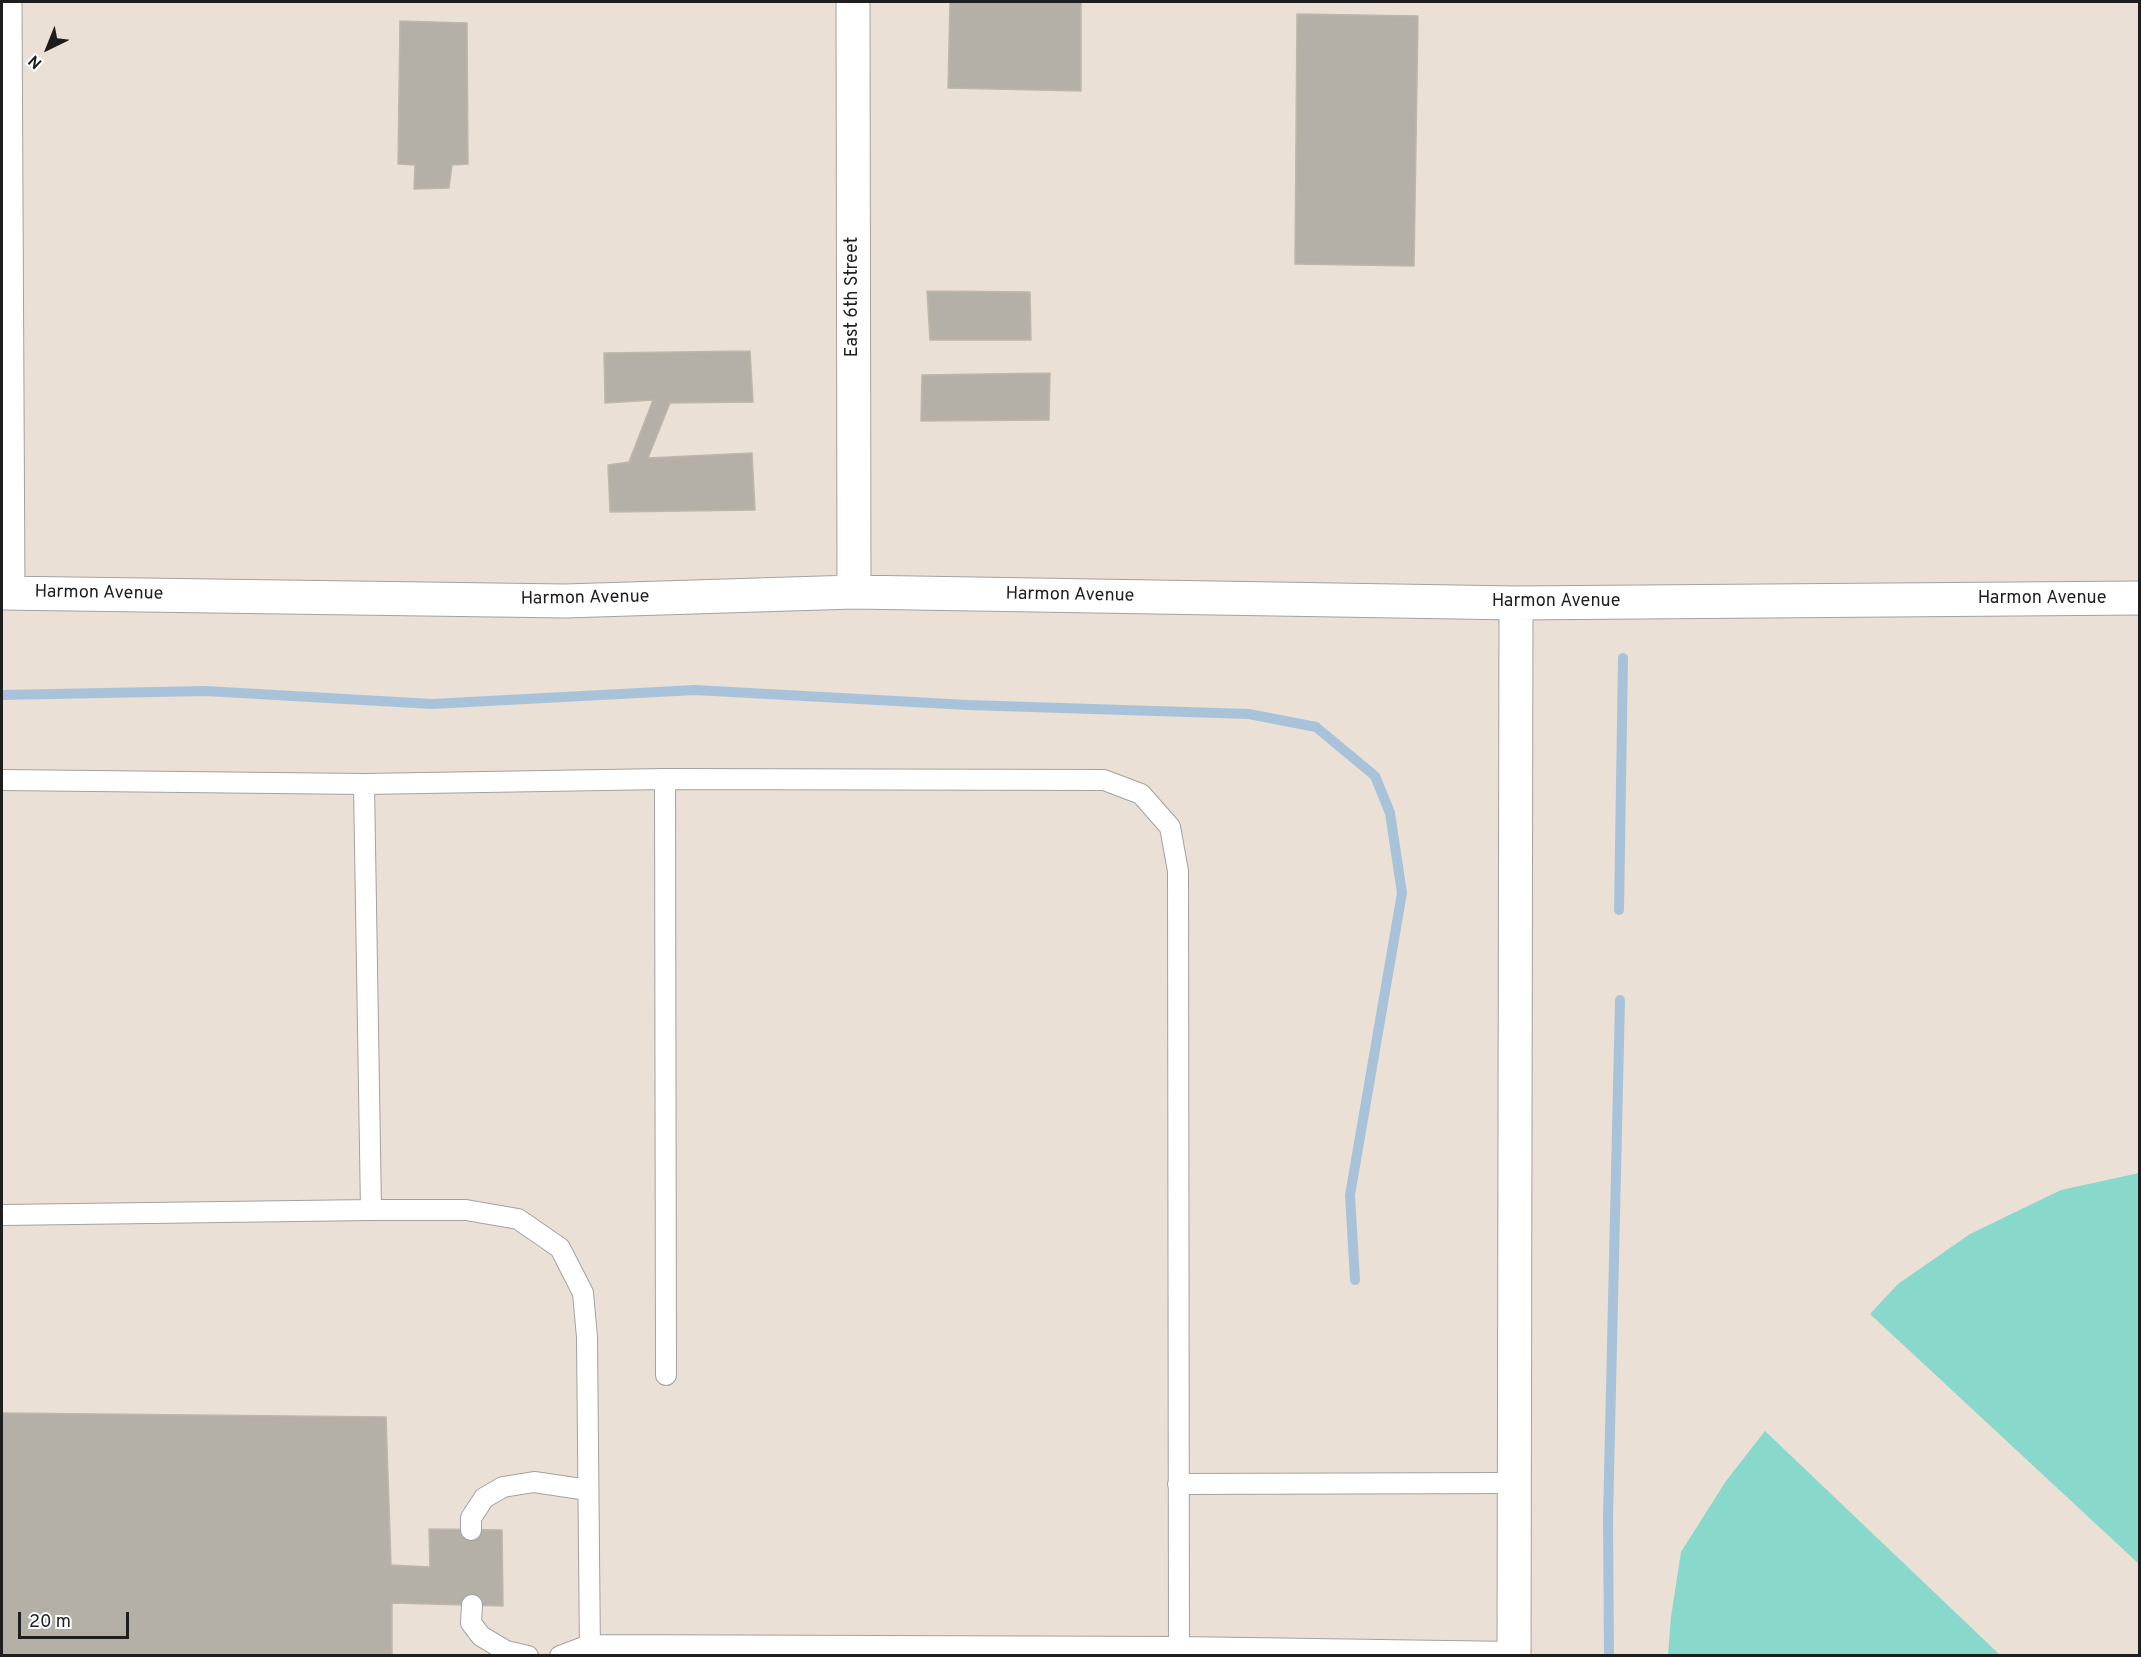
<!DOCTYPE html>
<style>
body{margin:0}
#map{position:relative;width:2141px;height:1657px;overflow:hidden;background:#eeede5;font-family:Overpass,sans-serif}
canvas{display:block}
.frame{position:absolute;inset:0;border:3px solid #1e1e1e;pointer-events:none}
.north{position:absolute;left:18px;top:18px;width:60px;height:60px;-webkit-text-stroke:4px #fff;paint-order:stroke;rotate:223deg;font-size:16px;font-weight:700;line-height:24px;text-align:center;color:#1e1e1e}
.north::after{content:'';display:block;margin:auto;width:21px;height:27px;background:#1e1e1e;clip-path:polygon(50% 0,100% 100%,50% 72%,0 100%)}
.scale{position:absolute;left:18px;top:1612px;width:111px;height:27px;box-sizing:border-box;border:3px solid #1e1e1e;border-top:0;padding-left:8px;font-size:18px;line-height:21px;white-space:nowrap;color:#1e1e1e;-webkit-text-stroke:4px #fff;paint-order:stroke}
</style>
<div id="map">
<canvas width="2141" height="1657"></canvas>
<div class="frame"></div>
<div class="north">N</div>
<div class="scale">20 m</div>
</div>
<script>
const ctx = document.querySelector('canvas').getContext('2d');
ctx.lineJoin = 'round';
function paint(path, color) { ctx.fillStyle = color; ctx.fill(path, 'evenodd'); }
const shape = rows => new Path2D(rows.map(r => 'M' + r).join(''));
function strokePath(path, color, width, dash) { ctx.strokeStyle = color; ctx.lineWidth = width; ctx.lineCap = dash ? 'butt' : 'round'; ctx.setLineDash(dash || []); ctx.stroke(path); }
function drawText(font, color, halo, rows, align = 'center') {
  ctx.font = font + ' Overpass,sans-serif'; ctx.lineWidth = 4.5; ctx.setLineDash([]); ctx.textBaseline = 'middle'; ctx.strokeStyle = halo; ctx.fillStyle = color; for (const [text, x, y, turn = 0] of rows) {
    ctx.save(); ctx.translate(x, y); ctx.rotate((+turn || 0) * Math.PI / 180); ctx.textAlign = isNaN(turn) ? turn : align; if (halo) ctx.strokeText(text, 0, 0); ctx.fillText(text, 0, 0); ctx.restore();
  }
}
const military = shape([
 [2,2,2139,2,2139,1655,2,1655]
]);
const pitch = shape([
 [2139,1173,2140,1173,2139,1564,1870,1314,1898,1284,1970,1234,2061,1190],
 [1765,1431,2000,1655,1668,1655,1671,1617,1681,1552,1726,1481]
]);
const stream = shape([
 [2,695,206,691,432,704,695,690,968,705,1249,714,1316,727,1375,776,1390,813,1402,893,1350,1195,1355,1280],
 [1619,910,1623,658],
 [1609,1656,1608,1517,1620,1000]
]);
const building = shape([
 [950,2,1081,2,1081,91,948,88,950,2],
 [1297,14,1418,16,1414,266,1295,264,1297,14],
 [400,21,467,23,468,164,452,165,449,188,414,189,415,165,398,164,400,21],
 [927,291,1030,292,1031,340,930,340,927,291],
 [750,351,753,402,670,403,648,458,752,453,755,510,610,512,608,465,629,462,653,400,605,403,604,353,750,351],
 [1050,373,1049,420,921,421,922,375,1050,373],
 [2,1413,386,1417,391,1565,430,1567,429,1529,502,1530,503,1606,392,1603,392,1656,2,1656,2,1413]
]);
const service = shape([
 [665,779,666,1375],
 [2,780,364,784,371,1210,2,1215],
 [364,784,665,779,1104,780,1141,794,1170,827,1178,871,1179,1656],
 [371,1210,466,1210,518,1219,560,1248,583,1293,587,1337,590,1656],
 [1178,1484,1514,1483],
 [471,1530,471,1518,484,1498,503,1487,534,1482,588,1490],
 [472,1605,471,1623,481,1636,506,1651,528,1656],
 [560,1656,589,1645,1179,1647,1514,1652]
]);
const minor = shape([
 [5,2,8,593],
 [853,2,854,592],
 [2,593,565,601,854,592,1516,603,2140,598],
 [1514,1656,1516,603]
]);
const streetNames = [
 ["East 6th Street",853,297,-90],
 ["Harmon Avenue",99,594,1],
 ["Harmon Avenue",1070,596,1],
 ["Harmon Avenue",585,599,-1],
 ["Harmon Avenue",2042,599],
 ["Harmon Avenue",1556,602]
];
paint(military, '#ebe0d5');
paint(pitch, '#88d8cb');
strokePath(stream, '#a8c3d9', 10);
paint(building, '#b4b0a8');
strokePath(building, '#bfb7a8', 1.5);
strokePath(service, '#a2a2a2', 22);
strokePath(minor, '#a2a2a2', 35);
strokePath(service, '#fff', 20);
strokePath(minor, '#fff', 33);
drawText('18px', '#1e1e1e', '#fff', streetNames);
</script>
